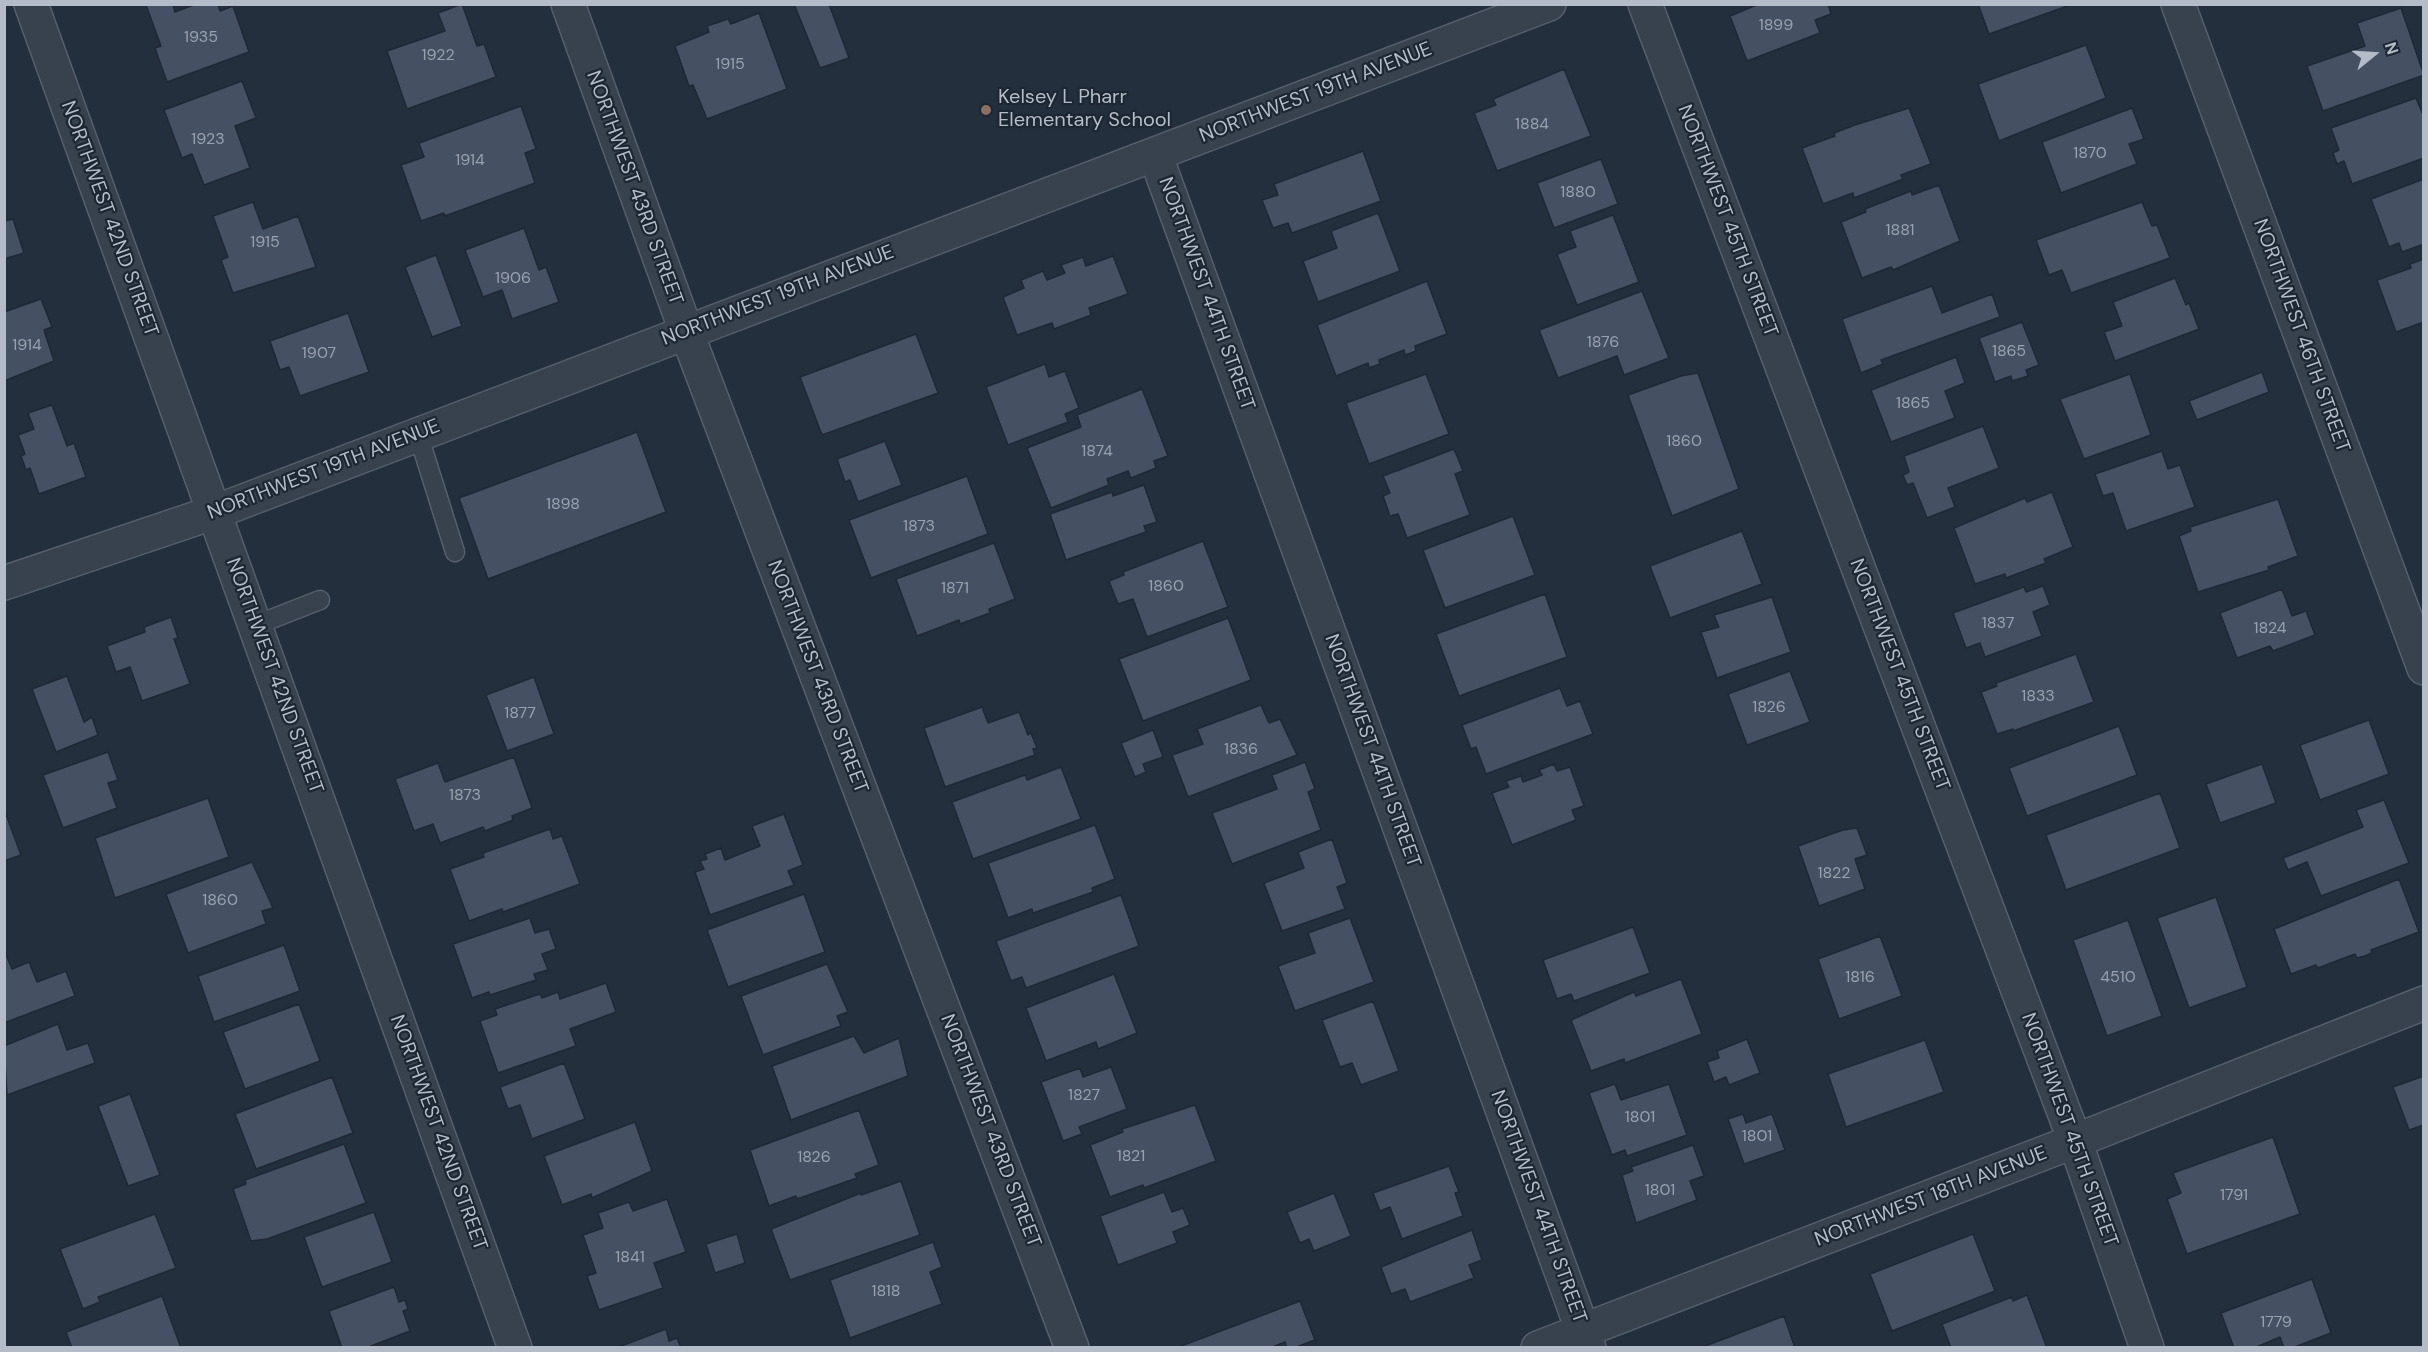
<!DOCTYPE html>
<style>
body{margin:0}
#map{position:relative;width:2428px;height:1352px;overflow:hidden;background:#242f3e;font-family:"DM Sans",sans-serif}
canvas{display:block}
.frame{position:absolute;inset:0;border:6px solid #b4bcc9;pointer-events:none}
.north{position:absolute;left:2344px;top:24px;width:60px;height:60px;-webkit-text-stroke:4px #1d2633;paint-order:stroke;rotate:72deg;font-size:16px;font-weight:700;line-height:24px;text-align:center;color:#b4bcc9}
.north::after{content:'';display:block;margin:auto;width:21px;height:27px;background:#b4bcc9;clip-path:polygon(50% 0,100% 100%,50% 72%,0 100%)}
</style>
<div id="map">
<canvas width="2428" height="1352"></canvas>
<div class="frame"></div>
<div class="north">N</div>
</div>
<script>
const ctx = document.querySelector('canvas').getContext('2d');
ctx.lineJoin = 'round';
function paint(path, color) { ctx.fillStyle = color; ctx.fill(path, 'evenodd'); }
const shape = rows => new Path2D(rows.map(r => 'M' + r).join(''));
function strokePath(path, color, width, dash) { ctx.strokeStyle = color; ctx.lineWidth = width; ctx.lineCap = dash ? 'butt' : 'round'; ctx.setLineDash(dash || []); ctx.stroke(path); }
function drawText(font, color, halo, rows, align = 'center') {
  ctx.font = font + ' "DM Sans",sans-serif'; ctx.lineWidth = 4.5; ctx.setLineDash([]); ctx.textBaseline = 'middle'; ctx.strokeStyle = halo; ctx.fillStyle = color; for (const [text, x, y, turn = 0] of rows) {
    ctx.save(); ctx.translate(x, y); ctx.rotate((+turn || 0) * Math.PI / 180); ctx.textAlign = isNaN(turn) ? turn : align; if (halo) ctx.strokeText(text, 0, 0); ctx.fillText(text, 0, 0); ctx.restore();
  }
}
const building = shape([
 [173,4,175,12,196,4,218,4,220,11,233,6,249,52,167,82,155,48,161,46,146,5,173,4],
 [462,4,477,46,484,44,496,77,407,109,387,51,445,31,438,13,462,4],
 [794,4,829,4,849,58,820,68,794,4],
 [1759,4,1828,4,1831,14,1815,20,1820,33,1747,61,1730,16,1759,4],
 [1978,4,2073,4,1989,34,1978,4],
 [2401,8,2424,75,2323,111,2307,66,2365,46,2357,23,2401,8],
 [759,13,787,89,707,119,693,85,689,86,675,46,709,32,707,26,728,19,731,24,759,13],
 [2086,45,2106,98,1999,141,1978,84,2086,45],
 [1564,69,1591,136,1497,171,1474,113,1496,105,1493,99,1564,69],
 [242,81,256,118,235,126,250,168,204,185,192,154,182,158,164,110,242,81],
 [2416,98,2424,117,2424,158,2352,184,2344,161,2337,164,2333,153,2339,150,2331,128,2416,98],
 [521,106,536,149,525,153,535,183,445,216,444,213,421,221,401,165,424,157,419,143,521,106],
 [1909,108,1931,164,1901,175,1903,179,1854,198,1853,193,1823,204,1802,148,1835,136,1834,133,1855,125,1909,108],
 [2132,108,2144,139,2129,144,2137,164,2061,193,2042,142,2132,108],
 [1363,151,1381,201,1292,233,1288,223,1273,228,1262,200,1278,195,1274,184,1363,151],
 [1601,159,1618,204,1554,228,1537,183,1601,159],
 [2424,179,2424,244,2402,252,2399,243,2389,247,2371,199,2424,179],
 [1939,185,1960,241,1893,270,1891,267,1862,278,1841,222,1866,212,1865,209,1911,191,1912,195,1939,185],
 [253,202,263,229,298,216,316,267,233,293,221,260,228,257,213,216,253,202],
 [2142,202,2152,226,2157,225,2170,258,2071,293,2062,270,2049,275,2036,240,2142,202],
 [1378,213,1400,271,1318,302,1303,261,1337,248,1331,231,1378,213],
 [1613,215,1639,282,1577,305,1557,254,1576,247,1570,231,1613,215],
 [4,219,5,221,13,219,24,253,4,259,4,219],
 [524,228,539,270,546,267,559,302,512,319,502,290,483,297,465,250,524,228],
 [436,255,462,326,432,337,405,267,436,255],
 [1113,256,1128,294,1089,308,1091,315,1054,329,1052,323,1017,335,1003,297,1024,288,1021,280,1043,271,1047,280,1065,273,1061,265,1083,257,1086,266,1113,256],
 [2424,259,2424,322,2396,332,2377,280,2411,268,2410,264,2424,259],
 [2175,278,2186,305,2189,303,2199,329,2115,361,2104,332,2122,326,2113,302,2175,278],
 [1427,281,1447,334,1415,346,1416,351,1411,353,1405,355,1404,350,1379,360,1380,364,1369,368,1368,363,1336,376,1317,325,1427,281],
 [1932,286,1942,313,1992,294,2000,317,1881,360,1883,364,1861,373,1842,319,1932,286],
 [1642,291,1669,358,1624,375,1617,356,1558,378,1539,330,1642,291],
 [41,299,52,327,44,330,54,361,4,381,4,312,41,299],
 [348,313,369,372,300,396,289,367,280,370,270,341,348,313],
 [2022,322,2039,365,2026,370,2028,376,2012,381,2011,376,1995,382,1979,338,2022,322],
 [916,334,938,393,822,435,800,377,916,334],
 [1956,357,1965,383,1945,391,1955,418,1891,442,1871,390,1956,357],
 [1045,364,1049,377,1065,371,1079,408,1065,414,1068,422,1008,445,986,387,1045,364],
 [2262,372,2269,392,2197,420,2189,401,2262,372],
 [1698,373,1739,489,1672,516,1628,395,1681,376,1698,373],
 [1426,374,1449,434,1369,464,1346,403,1426,374],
 [2130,374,2151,435,2084,459,2060,399,2130,374],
 [1142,389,1168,456,1154,461,1156,468,1131,478,1128,471,1107,479,1109,485,1051,508,1027,448,1081,427,1077,415,1142,389],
 [52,405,67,446,74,443,86,477,39,494,30,468,26,470,21,456,25,454,18,435,34,429,28,413,52,405],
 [1983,426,1999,468,1948,488,1955,507,1927,518,1913,483,1907,485,1903,475,1909,472,1904,456,1983,426],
 [637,432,666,512,488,579,459,498,637,432],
 [885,441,902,485,858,502,850,480,845,482,837,459,885,441],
 [1454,449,1463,471,1455,474,1470,515,1407,538,1398,514,1390,516,1383,496,1390,493,1383,476,1454,449],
 [2162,451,2168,469,2180,465,2195,507,2126,531,2113,493,2103,496,2095,474,2162,451],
 [967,476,988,534,871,578,849,520,967,476],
 [1144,485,1157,522,1144,526,1146,532,1066,560,1050,514,1112,492,1113,496,1144,485],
 [2052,492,2073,547,2044,559,2046,563,2006,578,2005,574,1975,584,1954,528,2025,498,2027,502,2052,492],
 [2278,499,2298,556,2268,567,2269,570,2198,592,2179,536,2191,531,2190,527,2278,499],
 [1513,516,1535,575,1445,608,1423,550,1513,516],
 [1742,531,1762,584,1670,618,1650,566,1742,531],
 [1203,541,1228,607,1147,637,1133,599,1118,604,1109,581,1124,575,1123,572,1203,541],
 [994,543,1015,599,989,609,990,613,960,624,959,620,917,636,896,579,994,543],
 [2043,586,2050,605,2033,612,2042,636,1985,657,1980,643,1966,648,1953,613,2024,587,2026,592,2043,586],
 [2282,589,2292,616,2306,611,2315,635,2273,651,2270,646,2237,658,2220,613,2282,589],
 [1545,594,1567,657,1459,696,1436,634,1545,594],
 [1772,597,1791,652,1717,678,1701,632,1719,627,1714,615,1772,597],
 [171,617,178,638,174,639,190,684,142,701,130,667,116,672,107,646,145,632,144,627,171,617],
 [1228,618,1251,680,1143,721,1119,659,1228,618],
 [2076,654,2094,702,2013,731,2013,729,1997,734,1981,692,1997,686,1996,683,2076,654],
 [1790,671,1810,722,1747,745,1728,694,1790,671],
 [67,676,84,722,92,717,98,735,56,752,32,689,67,676],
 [534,677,554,734,507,751,486,695,534,677],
 [1560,688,1567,706,1580,701,1593,734,1486,774,1476,747,1471,749,1462,725,1560,688],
 [1261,705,1269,723,1280,719,1297,755,1188,797,1172,755,1203,744,1197,729,1261,705],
 [982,707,988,723,1019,712,1028,735,1031,733,1037,748,1033,749,1035,755,945,787,924,728,982,707],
 [2369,720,2389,774,2320,800,2300,745,2369,720],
 [2119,726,2137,775,2027,816,2009,768,2119,726],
 [1153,730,1163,757,1143,764,1146,772,1135,777,1121,743,1153,730],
 [108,752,118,780,108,783,117,808,63,828,43,775,108,752],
 [514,757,532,808,512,816,513,820,485,831,483,827,440,843,433,824,414,831,395,779,438,763,445,782,514,757],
 [1305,762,1315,789,1308,792,1321,830,1232,864,1212,813,1277,789,1272,775,1305,762],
 [1554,764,1557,771,1570,767,1584,806,1572,810,1576,820,1512,845,1492,793,1509,787,1506,781,1521,776,1523,782,1542,775,1539,770,1554,764],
 [2262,764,2276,803,2220,823,2206,784,2262,764],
 [1061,767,1081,819,973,859,952,802,1025,775,1027,780,1061,767],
 [2160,793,2180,848,2066,890,2046,835,2160,793],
 [208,798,229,857,115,898,95,838,208,798],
 [2384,800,2409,863,2321,896,2307,862,2288,870,2283,858,2363,827,2356,810,2384,800],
 [4,809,21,855,4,861,4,809],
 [784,814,803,865,788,871,794,885,710,915,695,872,704,869,700,861,707,859,705,854,721,848,725,860,760,846,752,826,784,814],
 [1095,825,1115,879,1092,888,1093,892,1033,913,1032,909,1008,918,988,863,1095,825],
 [1857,828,1867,855,1855,859,1865,889,1819,906,1798,846,1843,830,1857,828],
 [550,829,553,839,562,836,580,884,503,912,502,909,469,921,450,869,484,857,483,853,550,829],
 [1332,839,1347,883,1337,887,1345,909,1282,931,1264,883,1304,868,1298,852,1332,839],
 [252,862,273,908,262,911,266,924,188,953,166,894,252,862],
 [2399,879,2419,932,2371,950,2372,953,2365,956,2357,958,2355,954,2318,968,2316,965,2291,974,2274,929,2399,879],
 [804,894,825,952,728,987,707,930,804,894],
 [1121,895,1139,946,1026,988,1022,977,1011,981,996,941,1121,895],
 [2216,897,2247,987,2189,1008,2157,918,2216,897],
 [530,918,535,933,549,929,556,949,542,954,548,970,534,974,536,980,490,995,489,992,472,998,453,944,530,918],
 [1350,918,1374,982,1295,1011,1278,966,1315,953,1308,933,1350,918],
 [2128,920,2162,1016,2107,1036,2073,940,2128,920],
 [1633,927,1650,973,1574,1001,1571,994,1557,999,1543,960,1633,927],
 [1880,936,1902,996,1839,1019,1818,959,1880,936],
 [284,945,300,991,214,1022,198,976,284,945],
 [4,950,12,969,29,962,37,982,66,971,75,996,4,1023,4,950],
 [827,964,848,1012,837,1016,841,1026,763,1055,741,996,827,964],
 [1114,974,1137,1033,1098,1049,1096,1042,1046,1061,1026,1008,1114,974],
 [1681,979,1702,1034,1625,1063,1624,1059,1591,1071,1571,1020,1634,992,1636,996,1681,979],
 [606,983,616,1012,570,1029,576,1046,498,1073,480,1021,497,1015,495,1009,540,994,542,998,558,992,560,999,606,983],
 [1373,1001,1399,1071,1361,1085,1352,1063,1340,1067,1322,1020,1373,1001],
 [299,1004,320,1061,245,1089,223,1032,299,1004],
 [58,1024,67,1050,88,1043,95,1063,7,1095,4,1046,58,1024],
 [854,1036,864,1053,899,1038,908,1076,791,1120,772,1066,854,1036],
 [1747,1039,1760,1073,1729,1085,1726,1077,1714,1082,1707,1062,1719,1058,1717,1051,1747,1039],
 [1925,1040,1944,1092,1846,1127,1828,1074,1925,1040],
 [564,1063,585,1119,532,1139,520,1105,508,1109,500,1087,564,1063],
 [1111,1067,1127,1109,1079,1127,1082,1134,1063,1141,1041,1082,1080,1068,1083,1077,1111,1067],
 [2424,1076,2424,1125,2409,1130,2393,1087,2424,1076],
 [332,1077,353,1133,256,1169,235,1114,332,1077],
 [1615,1084,1621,1100,1669,1084,1687,1135,1627,1156,1625,1150,1612,1155,1589,1093,1615,1084],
 [130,1094,160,1175,128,1186,98,1106,130,1094],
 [1195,1105,1216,1161,1144,1188,1143,1185,1110,1197,1090,1145,1123,1132,1122,1129,1195,1105],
 [859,1110,879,1165,855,1174,857,1178,797,1199,796,1196,769,1206,750,1150,859,1110],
 [1743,1114,1746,1123,1772,1114,1785,1150,1744,1164,1728,1119,1743,1114],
 [635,1122,652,1171,592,1198,591,1194,562,1205,544,1156,635,1122],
 [2273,1137,2300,1214,2187,1254,2167,1199,2181,1193,2173,1173,2273,1137],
 [344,1144,366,1203,267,1239,251,1241,233,1189,246,1184,245,1180,344,1144],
 [1693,1145,1704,1176,1690,1181,1697,1200,1636,1223,1622,1175,1633,1171,1631,1167,1693,1145],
 [1449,1166,1459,1192,1455,1193,1463,1216,1402,1239,1390,1207,1380,1211,1373,1193,1449,1166],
 [901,1181,920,1235,790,1280,771,1229,861,1193,861,1195,901,1181],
 [1164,1192,1172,1212,1183,1208,1190,1225,1173,1232,1177,1243,1118,1265,1100,1216,1164,1192],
 [1334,1193,1351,1236,1314,1251,1309,1239,1300,1243,1287,1212,1334,1193],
 [667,1199,686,1252,654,1263,663,1288,599,1310,587,1276,596,1273,583,1235,603,1228,598,1213,629,1202,633,1211,667,1199],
 [374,1212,392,1262,322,1287,304,1237,374,1212],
 [155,1214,176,1268,98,1297,100,1302,83,1309,60,1249,155,1214],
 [1472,1230,1482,1260,1469,1265,1474,1278,1410,1302,1405,1289,1391,1294,1381,1267,1472,1230],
 [737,1234,745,1263,715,1273,706,1244,737,1234],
 [1973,1234,1995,1291,1892,1331,1870,1274,1973,1234],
 [933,1242,942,1267,930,1272,942,1304,850,1338,830,1280,933,1242],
 [2312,1279,2331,1333,2292,1348,2284,1348,2280,1337,2254,1348,2234,1348,2221,1313,2312,1279],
 [394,1287,399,1302,405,1300,408,1309,403,1311,410,1331,366,1348,342,1348,329,1311,394,1287],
 [2027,1295,2047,1348,1951,1348,1942,1324,2012,1297,2013,1301,2027,1295],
 [162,1296,181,1348,72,1348,66,1332,162,1296],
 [1300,1301,1315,1340,1294,1348,1287,1348,1285,1342,1270,1348,1176,1348,1300,1301],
 [1784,1316,1795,1348,1700,1348,1784,1316],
 [666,1329,669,1341,677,1338,681,1348,616,1348,666,1329]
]);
const service = shape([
 [418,434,455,552],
 [256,625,320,600]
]);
const minor = shape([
 [31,4,515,1348],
 [568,4,686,331,1072,1348],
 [1645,4,2075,1141,2147,1348],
 [1155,154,1589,1348],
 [4,583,215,512,1549,4],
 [1538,1348,2075,1141,2424,1003]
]);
const tertiary = shape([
 [2178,4,2424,668]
]);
const markers = [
 [986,110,6,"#8d6e63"]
];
const numberNames = [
 ["1899",1776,26],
 ["1935",201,38],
 ["1922",438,56],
 ["1915",730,65],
 ["1884",1532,125],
 ["1923",208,140],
 ["1870",2090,154],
 ["1914",470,161],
 ["1880",1578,193],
 ["1881",1900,231],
 ["1915",265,243],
 ["1906",513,279],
 ["1876",1603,343],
 ["1914",27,346],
 ["1865",2009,352],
 ["1907",319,354],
 ["1865",1913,404],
 ["1860",1684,442],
 ["1874",1097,452],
 ["1898",563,505],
 ["1873",919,527],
 ["1860",1166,587],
 ["1871",955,589],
 ["1837",1998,624],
 ["1824",2270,629],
 ["1833",2038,697],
 ["1826",1769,708],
 ["1877",520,714],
 ["1836",1241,750],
 ["1873",465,796],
 ["1822",1834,874],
 ["1860",220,901],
 ["1816",1860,978],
 ["4510",2118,978],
 ["1827",1084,1096],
 ["1801",1640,1118],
 ["1801",1757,1137],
 ["1821",1131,1157],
 ["1826",814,1158],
 ["1801",1660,1191],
 ["1791",2234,1196],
 ["1841",630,1258],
 ["1818",886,1292],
 ["1779",2276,1323]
];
const streetNames = [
 ["NORTHWEST 19TH AVENUE",1316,93,-21],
 ["NORTHWEST 43RD STREET",634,188,70],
 ["NORTHWEST 42ND STREET",109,219,70],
 ["NORTHWEST 45TH STREET",1727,221,69],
 ["NORTHWEST 44TH STREET",1206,294,70],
 ["NORTHWEST 19TH AVENUE",778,296,-21],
 ["NORTHWEST 46TH STREET",2301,336,70],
 ["NORTHWEST 19TH AVENUE",324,470,-21],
 ["NORTHWEST 45TH STREET",1899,675,69],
 ["NORTHWEST 42ND STREET",274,676,70],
 ["NORTHWEST 43RD STREET",817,677,69],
 ["NORTHWEST 44TH STREET",1372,751,70],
 ["NORTHWEST 45TH STREET",2069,1130,70],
 ["NORTHWEST 43RD STREET",990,1131,69],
 ["NORTHWEST 42ND STREET",438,1133,70],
 ["NORTHWEST 18TH AVENUE",1931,1197,-21],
 ["NORTHWEST 44TH STREET",1538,1207,70]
];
const poiNames = [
 ["Kelsey L Pharr",998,98],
 ["Elementary School",998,121]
];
paint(building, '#455162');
strokePath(building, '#1f2835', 1.5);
strokePath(service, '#565f6c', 21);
strokePath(minor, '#565f6c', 36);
strokePath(tertiary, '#565f6c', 36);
strokePath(service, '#38414e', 18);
strokePath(minor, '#38414e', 33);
strokePath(tertiary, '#38414e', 33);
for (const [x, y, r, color] of markers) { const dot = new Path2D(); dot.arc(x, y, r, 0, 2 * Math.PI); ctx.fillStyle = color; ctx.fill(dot); strokePath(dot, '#1d2633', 2); }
drawText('16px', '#98a1af', null, numberNames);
drawText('20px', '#b4bcc9', '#1d2633', streetNames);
drawText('20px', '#b4bcc9', '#1d2633', poiNames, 'left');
</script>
